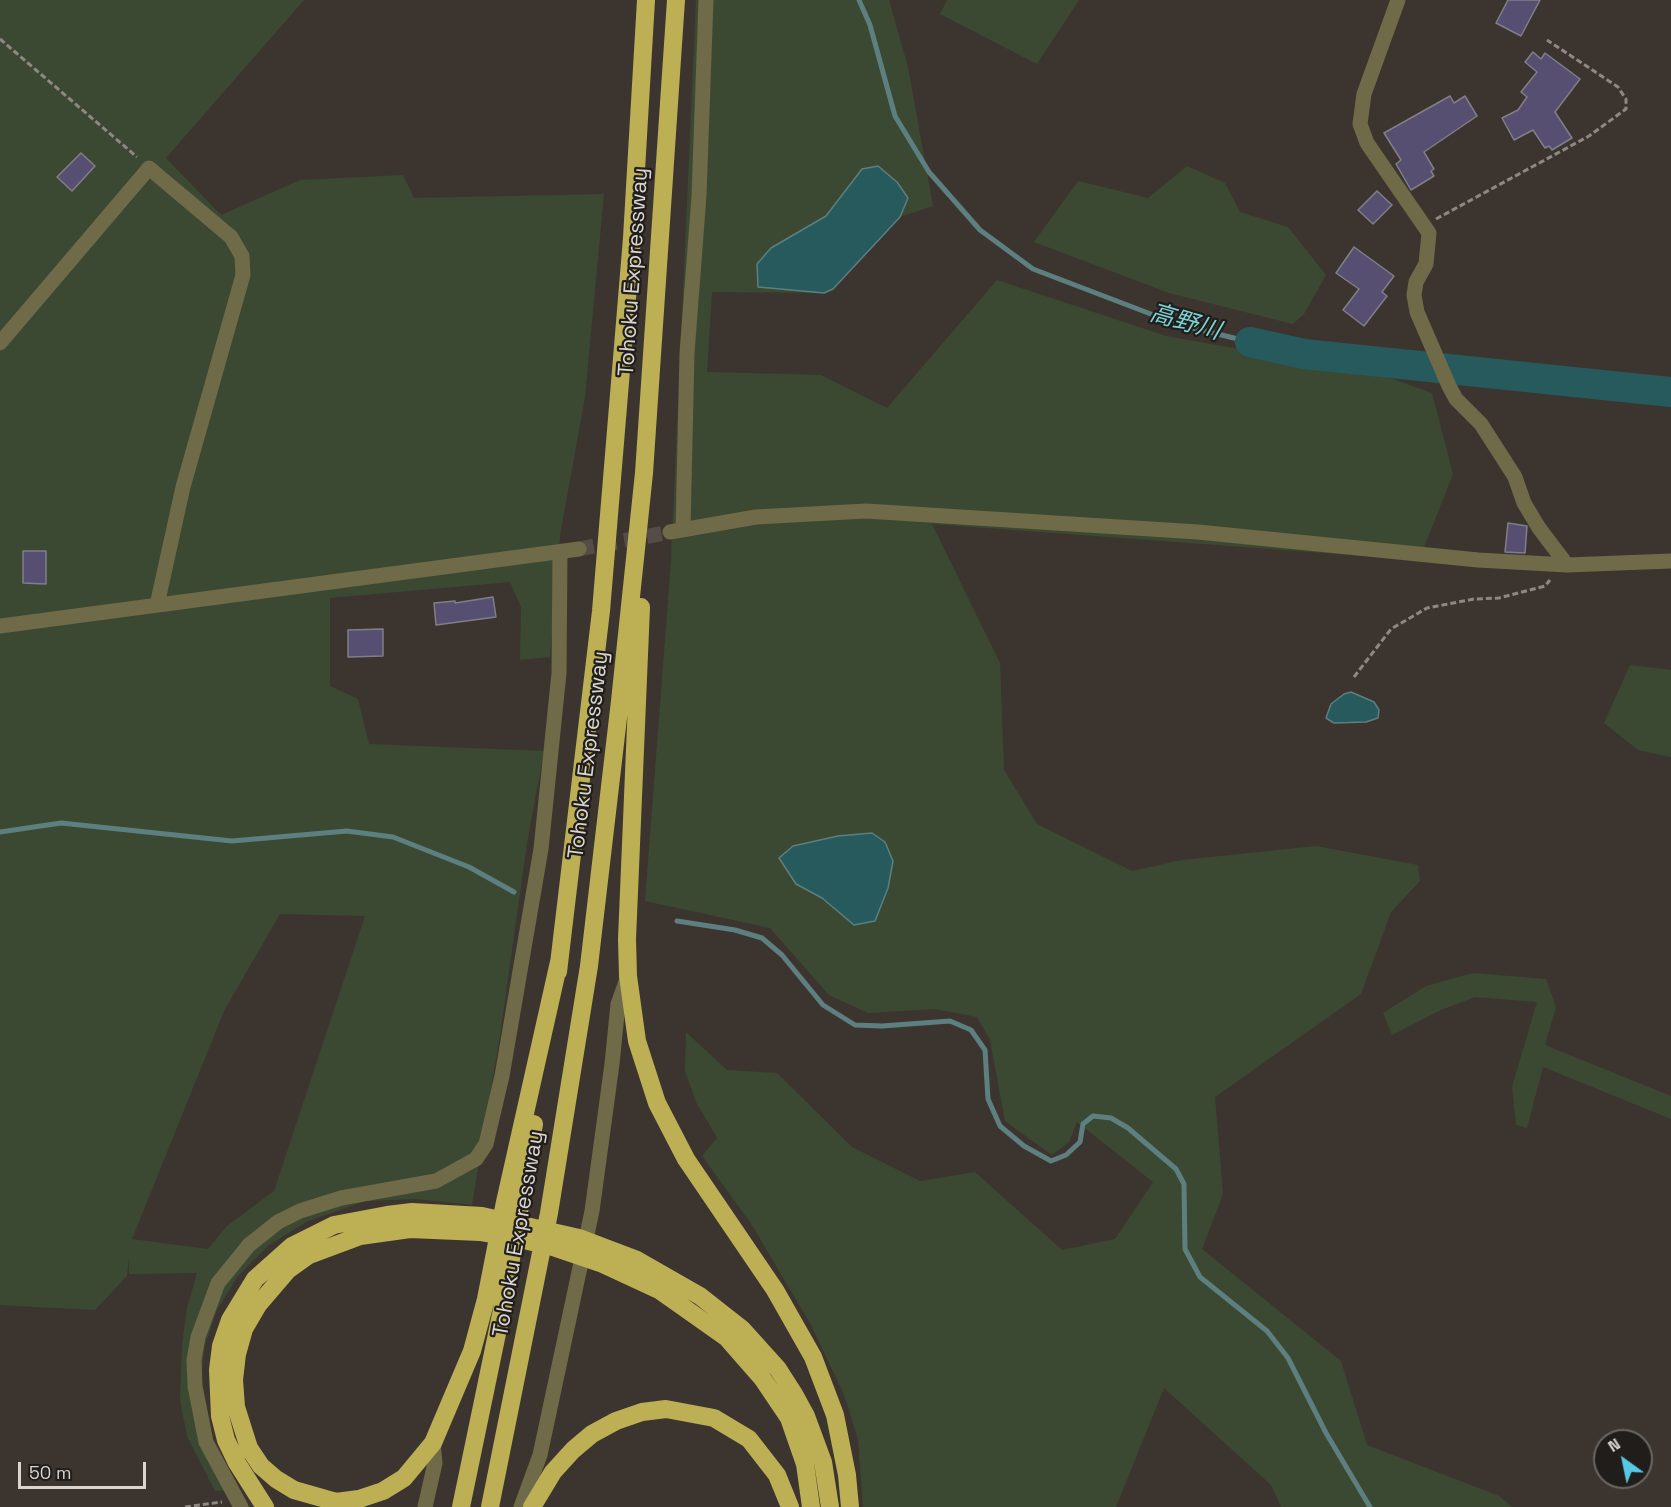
<!DOCTYPE html>
<meta charset="utf-8">
<style>
body{margin:0}
#map{position:relative;width:1671px;height:1507px;overflow:hidden;background:#3c352f;font-family:"Space Grotesk",sans-serif}
canvas{display:block}
.north{position:absolute;left:1593px;top:1429px;width:60px;height:60px;box-sizing:border-box;background:#201d1a;border:2px solid #6a6763;border-radius:50%;rotate:327deg;font-size:16px;font-weight:700;line-height:24px;text-align:center;color:#dad5d1}
.north::after{content:'';display:block;margin:auto;width:21px;height:27px;background:#59c8e5;clip-path:polygon(50% 0,100% 100%,50% 72%,0 100%)}
.scale{position:absolute;left:18px;top:1462px;width:128px;height:27px;box-sizing:border-box;border:3px solid #dad5d1;border-top:0;padding-left:8px;font-size:18px;line-height:21px;white-space:nowrap;color:#dad5d1;-webkit-text-stroke:4px #201d1a;paint-order:stroke}
</style>
<div id="map">
<canvas width="1671" height="1507"></canvas>
<div class="north">N</div>
<div class="scale">50 m</div>
</div>
<script>
const ctx = document.querySelector('canvas').getContext('2d');
ctx.lineJoin = 'round';
function paint(path, color) { ctx.fillStyle = color; ctx.fill(path, 'evenodd'); }
const shape = rows => new Path2D(rows.map(r => 'M' + r).join(''));
function strokePath(path, color, width, dash) { ctx.strokeStyle = color; ctx.lineWidth = width; ctx.lineCap = dash ? 'butt' : 'round'; ctx.setLineDash(dash || []); ctx.stroke(path); }
function drawText(font, color, halo, rows, align = 'center') {
  ctx.font = font + ' "Space Grotesk","Noto Sans JP",sans-serif'; ctx.lineWidth = 4.5; ctx.setLineDash([]); ctx.textBaseline = 'middle'; ctx.strokeStyle = halo; ctx.fillStyle = color; for (const [text, x, y, turn = 0] of rows) {
    ctx.save(); ctx.translate(x, y); ctx.rotate((+turn || 0) * Math.PI / 180); ctx.textAlign = isNaN(turn) ? turn : align; if (halo) ctx.strokeText(text, 0, 0); ctx.fillText(text, 0, 0); ctx.restore();
  }
}
const green = shape([
 [0,0,304,0,166,158,221,215,300,180,403,175,414,198,604,194,585,397,560,536,550,657,520,660,521,607,510,582,330,598,330,686,358,699,369,744,544,751,527,843,501,1029,472,1205,417,1199,366,1201,308,1221,269,1245,237,1277,217,1310,204,1348,201,1384,209,1430,235,1490,215,1491,187,1436,180,1400,182,1345,187,1308,197,1273,129,1274,129,1257,127,1276,95,1310,0,1305],
 [280,914,365,916,274,1191,227,1226,208,1249,132,1239,224,1011],
 [696,0,889,0,908,67,933,206,900,217,833,289,824,293,712,292,707,372,821,375,887,408,997,280,1166,336,1376,373,1432,393,1453,474,1419,560,932,524,1000,663,1004,770,1037,824,1132,871,1182,860,1316,846,1418,865,1420,881,1391,912,1361,994,1215,1097,1223,1194,1202,1249,1341,1361,1367,1445,1499,1496,1512,1507,1281,1507,1271,1485,1164,1388,1116,1507,863,1507,858,1439,844,1395,811,1325,752,1225,702,1156,717,1138,696,1102,685,1071,686,1032,727,1070,777,1073,852,1147,920,1181,975,1172,1062,1250,1115,1239,1153,1182,1077,1122,1069,1142,1052,1155,1005,1121,990,1040,977,1017,935,1009,868,1013,829,995,770,928,645,901,671,561],
 [947,0,1079,0,1037,64,940,14],
 [1187,166,1225,183,1240,212,1288,227,1326,275,1304,314,1293,324,1169,293,1034,242,1078,181,1148,198],
 [1630,665,1671,670,1671,757,1638,750,1604,723],
 [1473,973,1546,979,1556,1007,1545,1045,1671,1096,1671,1119,1543,1067,1527,1128,1516,1125,1512,1087,1537,1002,1475,997,1441,1010,1392,1035,1383,1013,1426,986]
]);
const water = shape([
 [878,166,897,182,908,198,900,217,833,289,824,293,758,287,757,264,771,248,826,216,862,169,878,166],
 [1351,692,1374,702,1379,710,1378,718,1366,722,1334,723,1326,718,1331,704,1344,694,1351,692],
 [872,833,885,842,893,861,888,888,875,921,854,925,822,898,796,884,779,858,793,846,838,836,872,833]
]);
const stream = shape([
 [859,0,870,25,895,116,929,172,980,230,1033,269,1177,324,1250,342],
 [0,832,61,823,232,841,347,831,393,837,469,867,514,892],
 [677,921,735,930,762,938,782,955,823,1005,855,1025,882,1026,950,1021,971,1030,985,1050,988,1099,1000,1126,1024,1146,1051,1161,1066,1155,1080,1142,1083,1124,1093,1116,1111,1118,1128,1128,1176,1169,1184,1184,1185,1249,1200,1277,1267,1331,1288,1358,1326,1433,1370,1507]
]);
const river = shape([
 [1250,342,1304,354,1671,392]
]);
const building = shape([
 [1508,0,1540,0,1521,36,1496,23,1508,0],
 [1533,52,1541,59,1545,53,1580,79,1555,112,1572,138,1552,150,1549,146,1545,148,1533,130,1514,140,1502,118,1518,110,1527,97,1521,92,1537,72,1525,62,1533,52],
 [1450,96,1454,103,1465,96,1477,116,1424,152,1434,169,1431,171,1434,176,1411,190,1396,164,1401,160,1384,133,1450,96],
 [81,153,95,166,72,191,57,177,81,153],
 [1377,191,1392,205,1373,224,1358,210,1377,191],
 [1354,247,1394,276,1382,292,1387,296,1364,326,1343,310,1359,289,1336,273,1354,247],
 [1508,523,1527,526,1525,553,1505,552,1508,523],
 [23,551,46,551,46,584,23,583,23,551],
 [493,597,496,617,436,625,434,603,455,601,455,603,493,597],
 [383,629,383,656,348,657,348,630,383,629]
]);
const minorTunnel = shape([
 [579,549,670,532]
]);
const path = shape([
 [0,39,137,157],
 [1436,219,1589,136,1626,109,1626,99,1618,87,1547,40],
 [1354,677,1391,629,1427,608,1474,599,1499,598,1545,586,1550,580],
 [185,1507,222,1502]
]);
const minor = shape([
 [1398,0,1364,94,1360,124,1367,143,1429,233,1426,264,1416,282,1414,295,1417,312,1449,386,1456,399,1481,424,1515,477,1524,503,1539,528,1567,565],
 [0,343,149,168,231,237,242,256,243,275,183,487,157,605],
 [683,530,687,353,699,196,706,0],
 [670,532,756,517,866,511,1198,532,1478,560,1567,565,1671,561],
 [0,626,579,549],
 [241,1507,206,1442,195,1386,194,1360,198,1337,218,1283,249,1245,278,1222,300,1211,341,1198,436,1181,476,1159,486,1144,502,1076,541,849,559,673,560,552],
 [425,1507,435,1463,433,1443],
 [521,1507,540,1455,592,1211,612,1064,618,1004,628,976]
]);
const highway = shape([
 [641,607,627,939,628,976,637,1041,657,1103,686,1159,775,1290,813,1357,835,1415,847,1475,850,1507],
 [559,962,505,1202,486,1299,472,1351,433,1443,404,1478,383,1491,359,1499,336,1502,294,1490,276,1479,261,1466,249,1448,236,1407,234,1380,237,1354,244,1329,258,1305,288,1270,309,1255,360,1236,410,1229,480,1232,515,1238,550,1246,603,1264,659,1290,727,1338,762,1378,789,1418,805,1464,811,1507],
 [558,972,601,611,632,238,646,0],
 [265,1507,237,1463,226,1440,220,1416,218,1370,221,1346,230,1320,255,1279,292,1246,334,1225,387,1215,412,1212,482,1216,579,1238,637,1260,700,1296,742,1329,778,1369,794,1394,806,1416,823,1462,830,1507],
 [461,1507,504,1300,534,1124],
 [490,1507,549,1213,589,966,620,701,644,473,676,0],
 [532,1507,553,1472,573,1450,592,1434,616,1421,642,1412,666,1409,714,1418,749,1439,777,1475,790,1507]
]);
const streetNames = [
 ["Tohoku Expressway",634,272,-86],
 ["Tohoku Expressway",589,755,-83],
 ["Tohoku Expressway",519,1234,-80]
];
const waterNames = [
 ["高野川",1185,323,16]
];
paint(green, '#3b4932');
paint(water, '#275a5d');
strokePath(water, '#5d7f80', 1.5);
strokePath(stream, '#5d7f80', 5);
strokePath(river, '#275a5d', 30);
paint(building, '#564f71');
strokePath(building, '#807f88', 1.5);
strokePath(minorTunnel, '#544d47', 15, [15, 8]);
strokePath(path, '#8e8884', 3, [6, 3]);
strokePath(minor, '#6f6a47', 15);
strokePath(highway, '#bdaf53', 18);
drawText('22px', '#dad5d1', '#201d1a', streetNames);
drawText('italic 24px', '#7ad1d6', '#201d1a', waterNames);
</script>
